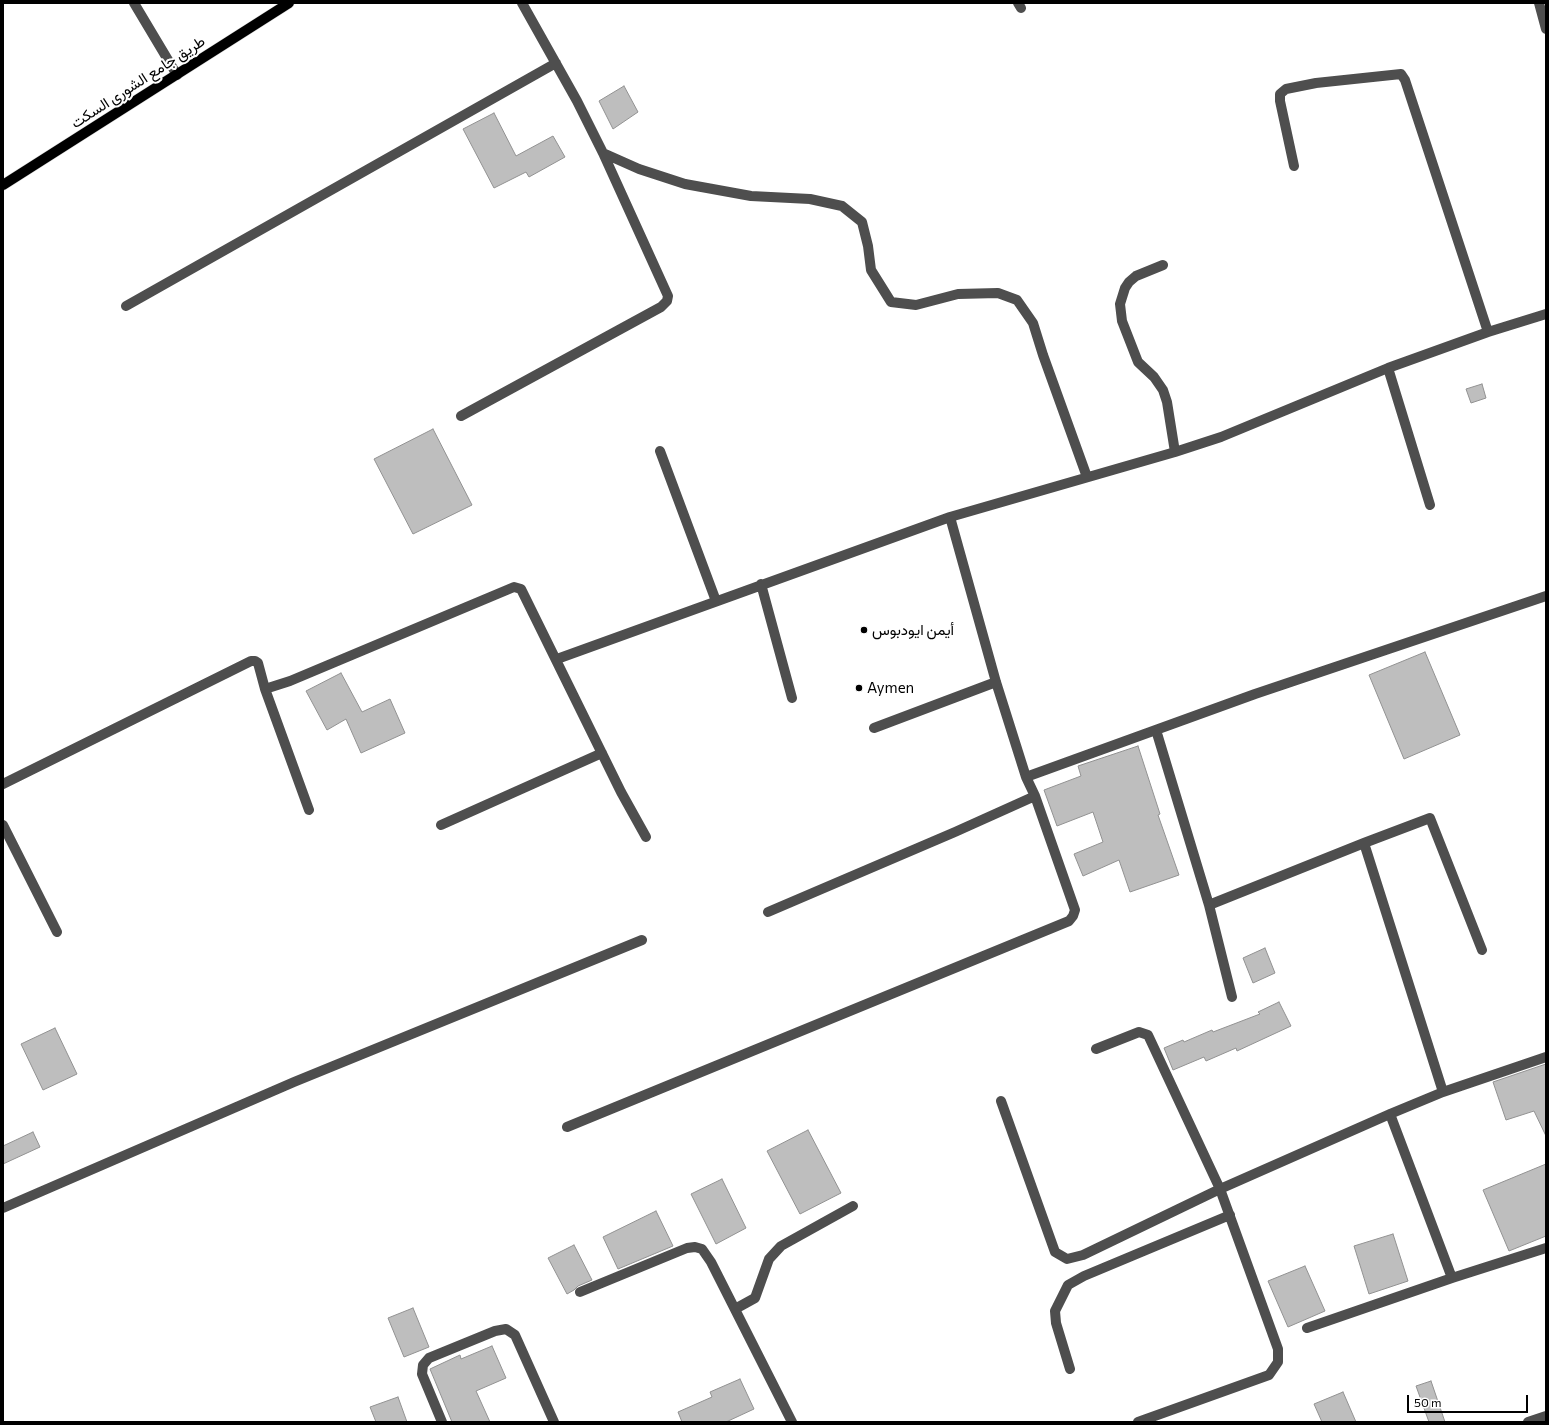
<!DOCTYPE html>
<meta charset="utf-8">
<style>
body{margin:0}
#map{position:relative;width:1549px;height:1425px;overflow:hidden;background:#fff;font-family:Commissioner,sans-serif}
canvas{display:block}
.frame{position:absolute;inset:0;border:4px solid #000;pointer-events:none}
.scale{position:absolute;left:1407px;top:1395px;width:121px;height:18px;box-sizing:border-box;border:2px solid #000;border-top:0;padding-left:5px;font-size:12px;line-height:14px;white-space:nowrap;color:#000;-webkit-text-stroke:3px #fff;paint-order:stroke}
</style>
<div id="map">
<canvas width="1549" height="1425"></canvas>
<div class="frame"></div>
<div class="scale">50 m</div>
</div>
<script>
const ctx = document.querySelector('canvas').getContext('2d');
ctx.lineJoin = 'round';
function paint(path, color) { ctx.fillStyle = color; ctx.fill(path, 'evenodd'); }
const shape = rows => new Path2D(rows.map(r => 'M' + r).join(''));
function strokePath(path, color, width, dash) { ctx.strokeStyle = color; ctx.lineWidth = width; ctx.lineCap = dash ? 'butt' : 'round'; ctx.setLineDash(dash || []); ctx.stroke(path); }
function drawText(font, color, halo, rows, align = 'center') {
  ctx.font = font + ' Commissioner,Vazirmatn,sans-serif'; ctx.lineWidth = 4; ctx.setLineDash([]); ctx.textBaseline = 'middle'; ctx.strokeStyle = halo; ctx.fillStyle = color; for (const [text, x, y, turn = 0] of rows) {
    ctx.save(); ctx.translate(x, y); ctx.rotate((+turn || 0) * Math.PI / 180); ctx.textAlign = isNaN(turn) ? turn : align; if (halo) ctx.strokeText(text, 0, 0); ctx.fillText(text, 0, 0); ctx.restore();
  }
}
const building = shape([
 [624,86,638,112,613,129,599,101,624,86],
 [494,113,516,156,553,136,565,157,529,177,526,172,494,188,463,129,494,113],
 [1482,384,1486,398,1471,403,1466,389,1482,384],
 [433,429,472,505,413,534,374,459,433,429],
 [1425,652,1460,735,1404,759,1369,675,1425,652],
 [341,673,362,712,390,699,405,733,361,753,346,719,327,730,306,691,341,673],
 [1138,746,1160,814,1158,815,1179,875,1130,892,1119,860,1083,876,1074,854,1103,842,1093,812,1057,826,1044,790,1081,776,1078,766,1138,746],
 [1265,948,1275,973,1253,983,1243,958,1265,948],
 [1279,1002,1291,1026,1237,1051,1236,1048,1206,1061,1204,1057,1173,1070,1164,1048,1183,1040,1184,1042,1212,1030,1213,1032,1260,1014,1258,1012,1279,1002],
 [55,1028,77,1074,43,1090,21,1044,55,1028],
 [1546,1064,1546,1136,1534,1111,1506,1120,1493,1082,1546,1064],
 [808,1130,841,1193,800,1214,767,1151,808,1130],
 [33,1132,40,1147,3,1164,3,1146,33,1132],
 [1546,1164,1546,1236,1509,1251,1483,1190,1546,1164],
 [722,1179,746,1228,716,1244,691,1194,722,1179],
 [656,1211,673,1246,618,1269,603,1237,656,1211],
 [1393,1234,1408,1281,1369,1294,1354,1246,1393,1234],
 [574,1245,592,1280,578,1286,574,1290,567,1294,548,1258,574,1245],
 [1305,1266,1325,1311,1288,1327,1268,1281,1305,1266],
 [413,1308,429,1347,404,1357,388,1318,413,1308],
 [492,1346,506,1378,476,1391,490,1422,452,1422,430,1369,460,1355,461,1359,492,1346],
 [740,1379,754,1409,726,1422,682,1422,678,1412,712,1397,710,1392,740,1379],
 [1431,1381,1445,1422,1429,1422,1416,1386,1431,1381],
 [1343,1392,1356,1422,1322,1422,1314,1404,1343,1392],
 [398,1397,407,1422,376,1422,370,1407,398,1397]
]);
const minor = shape([
 [134,3,177,75],
 [522,3,577,101,603,153,639,169,685,184,751,196,810,199,842,206,862,222,868,246,871,270,891,302,916,305,958,294,998,293,1017,300,1033,323,1043,355,1087,477],
 [1018,3,1021,8],
 [1539,3,1546,29],
 [1294,166,1280,101,1280,94,1286,89,1316,83,1401,74,1405,80,1488,332],
 [1163,265,1136,276,1129,282,1125,288,1120,304,1122,321,1138,362,1154,377,1163,390,1167,402,1175,452],
 [126,306,556,63],
 [1388,368,1430,505],
 [461,416,661,307,667,301,668,296,603,153],
 [660,451,716,601],
 [761,584,792,698],
 [557,659,950,517,1175,452,1221,437,1388,368,1488,332,1546,314],
 [265,689,290,681,514,587,521,589,621,792,646,837],
 [874,728,996,682],
 [1156,730,1209,905,1364,843,1430,818,1482,950],
 [1026,777,1255,694,1546,596],
 [3,784,251,661,255,661,258,663,265,689,309,810],
 [3,825,57,932],
 [441,825,602,753],
 [1364,843,1443,1092],
 [1209,905,1232,997],
 [768,912,955,832,1035,796],
 [1096,1049,1139,1032,1148,1035,1220,1189,1278,1349,1278,1362,1269,1375,1138,1422],
 [1001,1101,1055,1252,1067,1259,1083,1255,1220,1189,1390,1114,1443,1092,1546,1057],
 [1390,1114,1452,1278],
 [567,1127,1069,921,1073,916,1075,910,1035,796,1026,777,996,682,950,517],
 [3,1208,294,1082,642,940],
 [580,1292,687,1248,695,1247,702,1249,711,1262,792,1422],
 [735,1309,755,1298,769,1259,781,1246,853,1206],
 [1307,1328,1452,1278,1546,1248],
 [1070,1369,1056,1323,1055,1311,1068,1285,1084,1276,1230,1215],
 [442,1422,422,1374,423,1365,429,1358,495,1331,506,1329,515,1335,554,1422],
 [1528,1422,1546,1416]
]);
const major = shape([
 [3,185,289,3]
]);
const markers = [
 [864,630,4,"#000"],
 [859,688,4,"#000"]
];
const streetNames = [
 ["طريق جامع الشورى السكت",138,82,-33]
];
const poiNames = [
 ["أيمن ايودبوس",872,630],
 ["Aymen",867,688]
];
paint(building, '#bebebe');
strokePath(building, '#929292', 1);
strokePath(major, '#dbdbdb', 11);
strokePath(minor, '#4e4e4e', 10);
strokePath(major, '#000', 10);
for (const [x, y, r, color] of markers) { const dot = new Path2D(); dot.arc(x, y, r, 0, 2 * Math.PI); ctx.fillStyle = color; ctx.fill(dot); strokePath(dot, '#fff', 1.5); }
drawText('15px', '#000', '#fff', streetNames);
drawText('15px', '#000', '#fff', poiNames, 'left');
</script>
